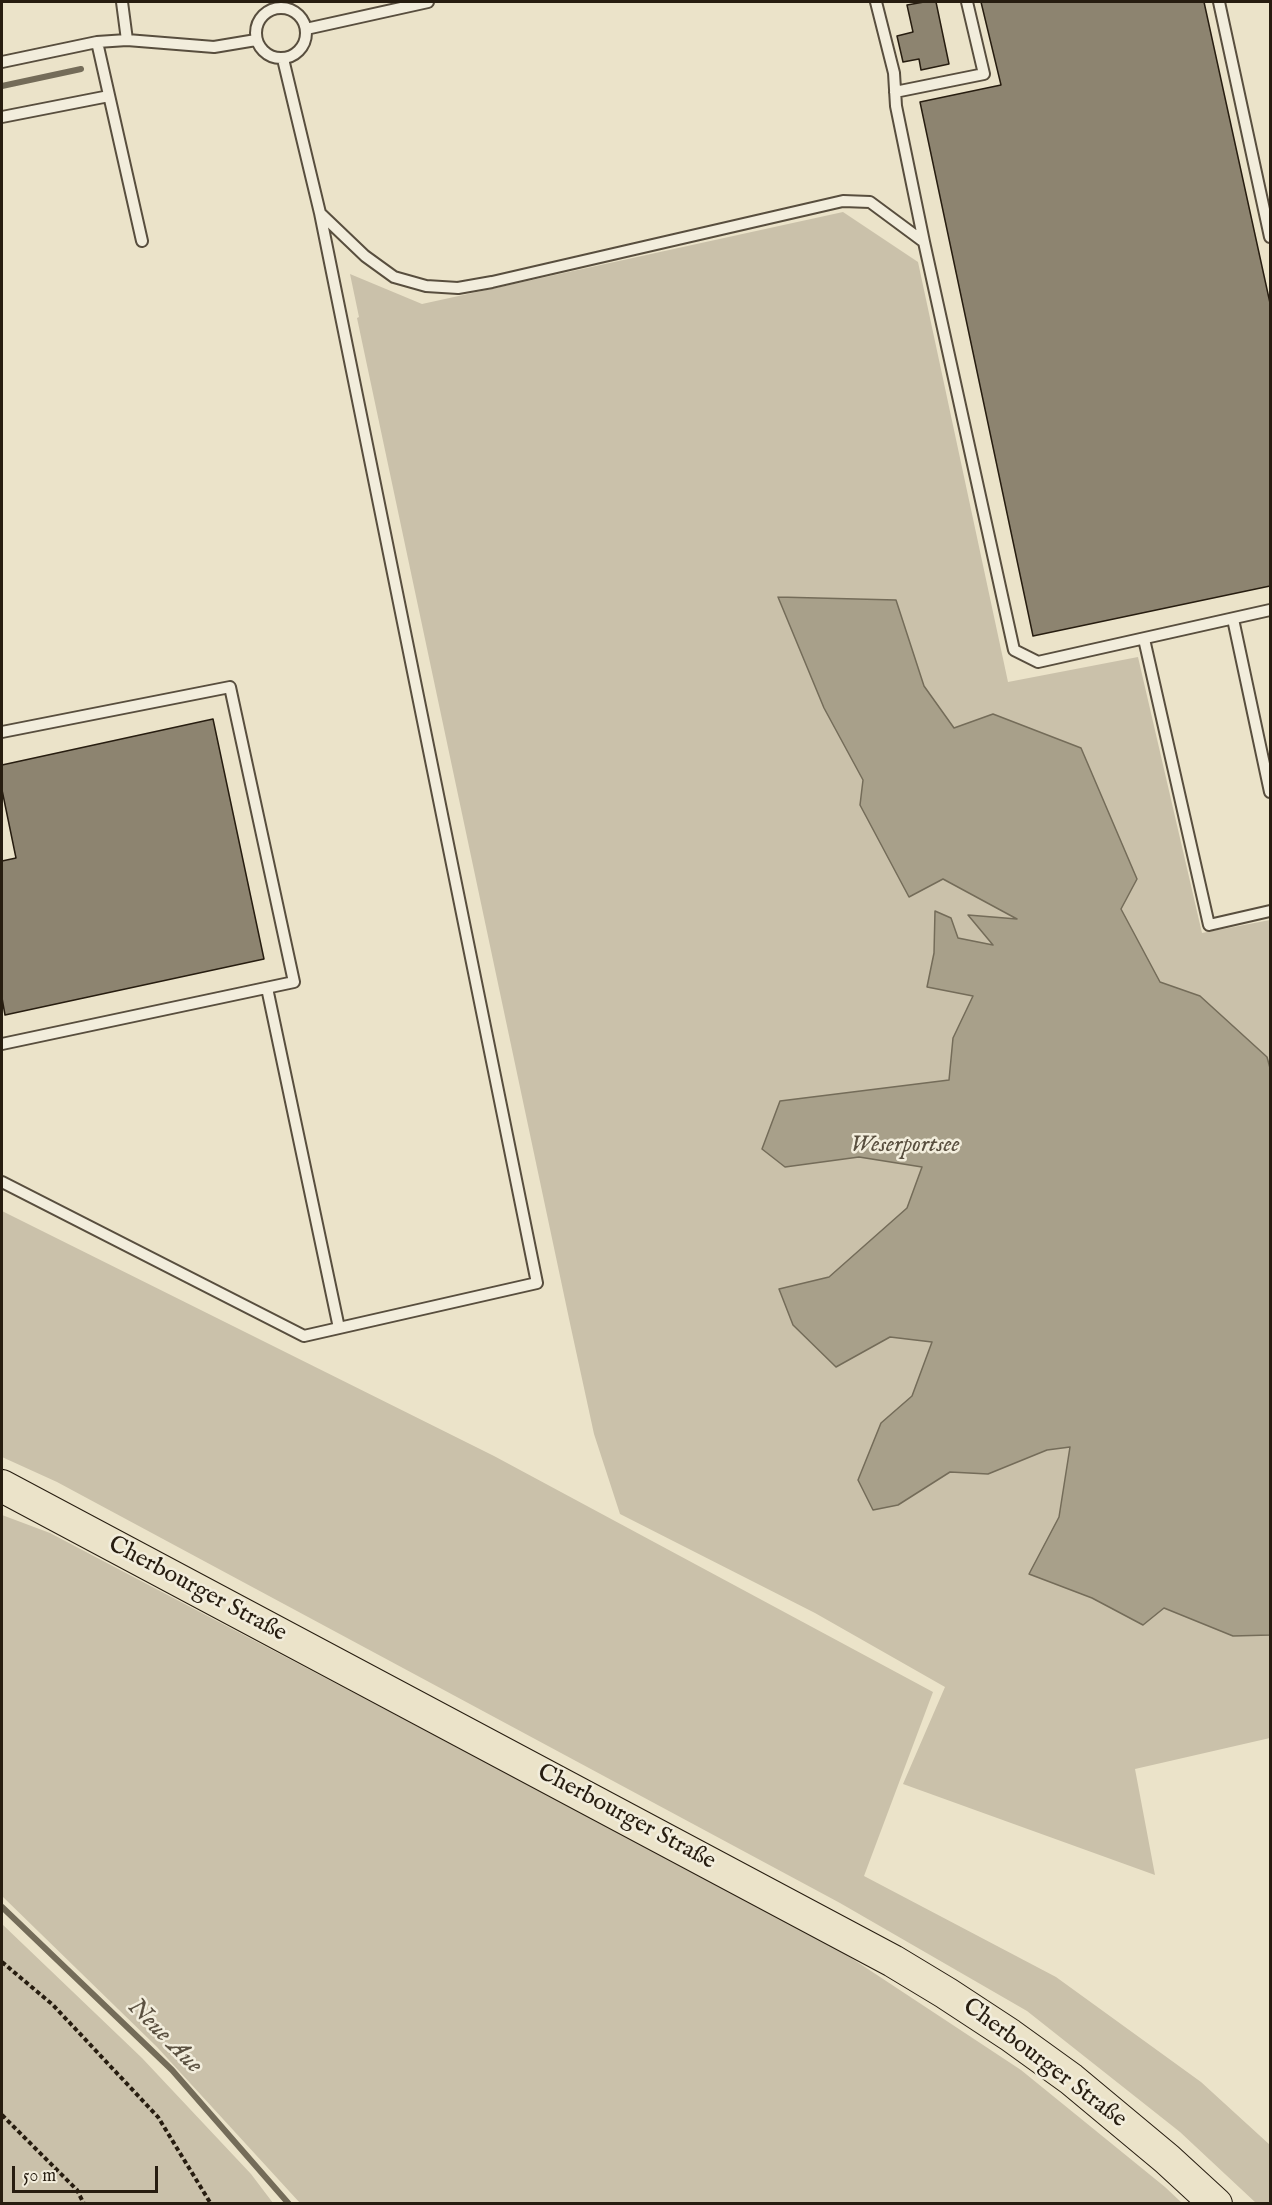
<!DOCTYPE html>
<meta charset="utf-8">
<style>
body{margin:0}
#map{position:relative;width:1272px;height:2205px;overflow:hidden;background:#ebe3c9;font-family:"IM FELL English",serif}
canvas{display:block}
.frame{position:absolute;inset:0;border:3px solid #271d10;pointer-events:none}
.scale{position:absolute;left:12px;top:2166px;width:146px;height:27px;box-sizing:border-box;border:3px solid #271d10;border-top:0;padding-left:8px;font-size:18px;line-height:21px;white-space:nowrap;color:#271d10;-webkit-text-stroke:4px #f2eddc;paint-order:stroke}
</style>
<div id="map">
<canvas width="1272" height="2205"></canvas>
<div class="frame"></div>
<div class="scale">50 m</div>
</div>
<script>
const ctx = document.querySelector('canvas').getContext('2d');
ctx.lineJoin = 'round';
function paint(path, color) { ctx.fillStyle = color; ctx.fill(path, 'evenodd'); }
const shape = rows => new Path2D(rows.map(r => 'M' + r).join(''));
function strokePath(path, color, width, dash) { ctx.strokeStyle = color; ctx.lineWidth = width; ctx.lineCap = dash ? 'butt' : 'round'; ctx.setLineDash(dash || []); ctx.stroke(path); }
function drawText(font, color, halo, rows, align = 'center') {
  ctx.font = font + ' "IM FELL English",serif'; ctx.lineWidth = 5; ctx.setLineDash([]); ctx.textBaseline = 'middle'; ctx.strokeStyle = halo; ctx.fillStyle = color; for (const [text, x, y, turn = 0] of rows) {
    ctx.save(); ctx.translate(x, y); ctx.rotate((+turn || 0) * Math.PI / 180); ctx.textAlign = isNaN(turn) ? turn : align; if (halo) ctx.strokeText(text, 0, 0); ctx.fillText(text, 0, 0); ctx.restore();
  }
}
const green = shape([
 [843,212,918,262,1008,682,1138,657,1202,933,1270,920,1270,1738,1135,1769,1155,1875,903,1784,945,1687,815,1613,620,1514,594,1434,571,1328,357,318,359,317,350,274,422,304],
 [2,1211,494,1456,933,1692,864,1876,1056,1977,1201,2082,1270,2145,1270,2203,1256,2203,1180,2132,1027,2011,840,1903,57,1482,2,1457],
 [2,1515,50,1533,827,1942,1021,2070,1165,2187,1182,2203,300,2203,157,2047,2,1896],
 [2,1924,142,2058,251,2174,273,2203,2,2203]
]);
const water = shape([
 [778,597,896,600,924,686,954,728,993,714,1081,748,1137,879,1121,909,1160,982,1200,996,1267,1057,1270,1068,1270,1635,1233,1636,1164,1608,1143,1625,1092,1598,1029,1574,1059,1517,1070,1447,1047,1450,988,1474,950,1472,898,1505,873,1510,858,1480,881,1423,912,1396,932,1342,890,1337,836,1367,793,1325,779,1289,829,1277,907,1208,922,1167,859,1157,785,1167,762,1149,780,1101,949,1080,953,1038,973,996,927,987,934,953,935,911,951,918,958,938,993,945,968,915,1017,919,943,879,909,897,860,805,863,780,824,708,778,597]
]);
const stream = shape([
 [2,86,81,69],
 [2,1907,172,2070,289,2204]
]);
const building = shape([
 [924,2,936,2,949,64,921,70,919,59,903,62,897,36,913,32,907,5,924,2],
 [981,2,1204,2,1270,303,1270,586,1033,636,920,102,1001,85,981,2],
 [213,719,264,959,5,1015,2,998,2,861,16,858,2,790,2,765,213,719]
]);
const path = shape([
 [2,1962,53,2005,158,2117,211,2204],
 [2,2115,77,2190,84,2204]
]);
const service = shape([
 [122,2,127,40],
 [876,2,894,73,896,106,924,242,1014,650,1038,662,1270,610],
 [1219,2,1270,237],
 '256 33a25 25 0 1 1 50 0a25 25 0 1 1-50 0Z',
 [306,29,428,2],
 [97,42,142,241],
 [2,62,97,42,127,40,214,47,256,40],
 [895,92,984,74,967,2],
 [2,117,109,96],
 [320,213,365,256,394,277,426,286,458,288,492,282,843,201,870,202,924,242],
 [1233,619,1270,792],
 [1144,639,1209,925,1270,911],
 [2,732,230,687,294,982,2,1044],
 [267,988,339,1328],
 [2,1182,304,1336,537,1283,320,213,283,59]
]);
const primary = shape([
 [2,1486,893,1961,946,1993,1010,2035,1071,2079,1167,2159,1216,2204]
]);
const parkNames = [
 ["Weserportsee",905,1146]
];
const streetNames = [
 ["Cherbourger Straße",197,1590,28],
 ["Cherbourger Straße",626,1818,28],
 ["Cherbourger Straße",1044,2064,37]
];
const waterNames = [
 ["Neue Aue",164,2037,45]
];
paint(green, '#cac1aa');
paint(water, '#a8a08a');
strokePath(water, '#746c59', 1.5);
strokePath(stream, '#746c59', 6);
paint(building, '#8d8470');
strokePath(building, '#271d10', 1.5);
strokePath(service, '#584e3e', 14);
strokePath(primary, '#271d10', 34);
strokePath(path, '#271d10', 4, [4.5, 3]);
strokePath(service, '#f2eddc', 10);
strokePath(primary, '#ebe3c9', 32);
drawText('italic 24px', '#584e3e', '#f2eddc', parkNames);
drawText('24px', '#271d10', '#f2eddc', streetNames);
drawText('italic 26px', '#5b5141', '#f2eddc', waterNames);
</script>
